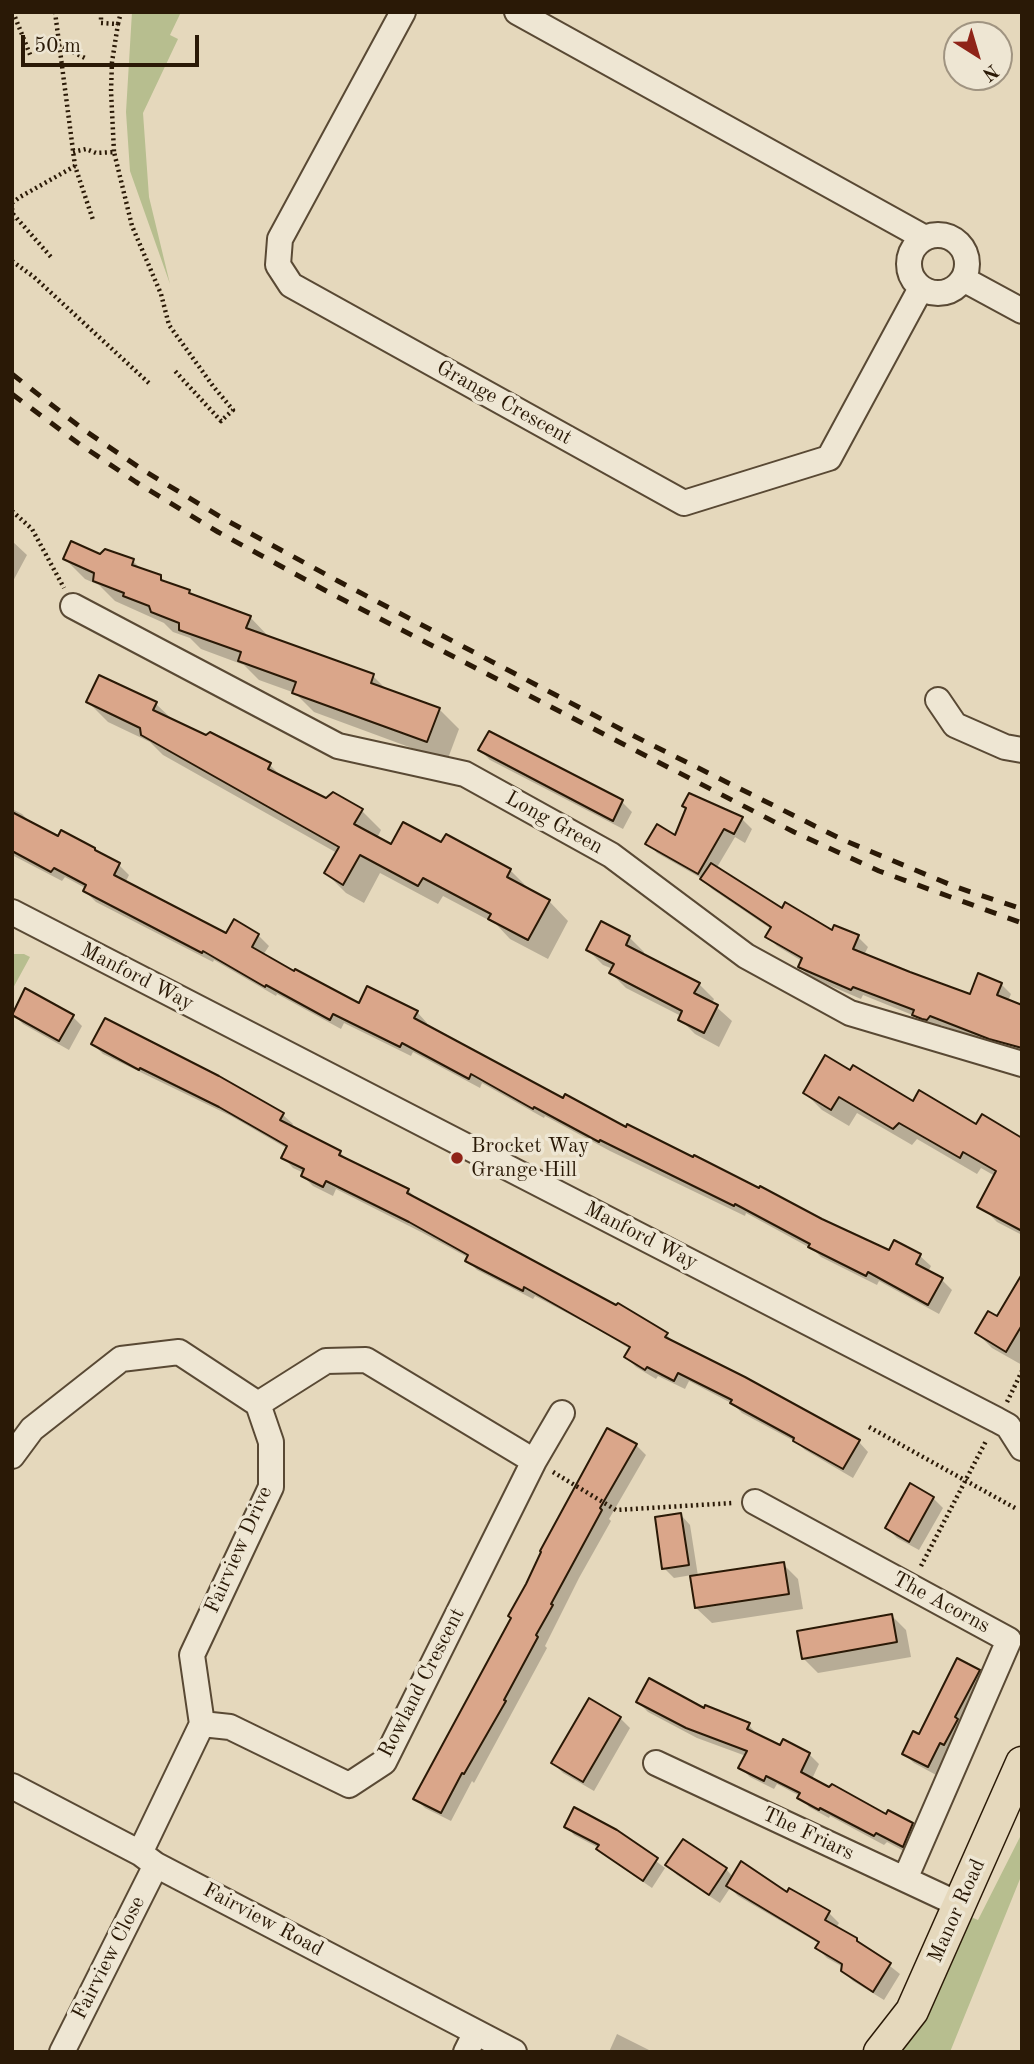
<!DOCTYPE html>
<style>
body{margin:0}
#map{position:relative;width:1034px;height:2064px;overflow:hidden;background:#e5d8bc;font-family:"Old Standard TT",serif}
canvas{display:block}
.frame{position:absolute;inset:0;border:14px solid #2a1906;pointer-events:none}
.north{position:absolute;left:943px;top:21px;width:70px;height:70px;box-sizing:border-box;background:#eee6d3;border:2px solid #a09481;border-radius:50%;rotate:143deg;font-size:19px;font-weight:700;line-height:28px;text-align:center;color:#2a1906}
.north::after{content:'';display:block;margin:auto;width:24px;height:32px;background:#8f2418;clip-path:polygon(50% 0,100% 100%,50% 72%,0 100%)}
.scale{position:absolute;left:21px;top:35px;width:178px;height:32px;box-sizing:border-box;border:4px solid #2a1906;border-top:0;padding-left:9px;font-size:21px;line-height:24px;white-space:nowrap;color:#2a1906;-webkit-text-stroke:5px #eee6d3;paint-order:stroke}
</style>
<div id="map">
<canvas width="1034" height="2064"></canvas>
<div class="frame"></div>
<div class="north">N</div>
<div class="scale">50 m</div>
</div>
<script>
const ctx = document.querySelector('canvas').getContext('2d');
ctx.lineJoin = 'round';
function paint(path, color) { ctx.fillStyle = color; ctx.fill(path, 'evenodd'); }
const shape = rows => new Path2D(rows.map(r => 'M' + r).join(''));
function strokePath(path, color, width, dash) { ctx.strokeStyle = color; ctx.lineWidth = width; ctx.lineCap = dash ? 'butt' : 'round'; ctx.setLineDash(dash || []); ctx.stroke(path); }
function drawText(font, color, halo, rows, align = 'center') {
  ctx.font = font + ' "Old Standard TT",serif'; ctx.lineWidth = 7; ctx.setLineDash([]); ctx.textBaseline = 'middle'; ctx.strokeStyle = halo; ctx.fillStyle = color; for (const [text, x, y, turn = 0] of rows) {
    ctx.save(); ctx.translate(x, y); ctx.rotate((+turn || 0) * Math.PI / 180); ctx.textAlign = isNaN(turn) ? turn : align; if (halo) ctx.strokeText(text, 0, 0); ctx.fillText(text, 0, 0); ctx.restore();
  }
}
const green = shape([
 [132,12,181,12,170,35,178,39,143,113,149,197,170,284,130,171,126,112],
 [12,954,24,954,30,957,12,990],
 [1022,1833,1022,1874,950,2052,891,2052,966,1915,978,1920]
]);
const shadow = shape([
 [12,541,27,555,12,583],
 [101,556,133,561,143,571,160,577,167,584,189,592,194,597,250,617,269,637,373,676,388,691,439,709,459,729,447,761,314,712,295,693,259,680,244,665,201,649,190,638,173,632,164,623,115,601,99,585,85,579,65,559],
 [88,702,156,704,175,722,207,738,210,734,270,765,285,780,326,800,361,810,381,830,377,838,391,847,442,844,510,870,530,890,549,901,568,921,548,959,510,939,496,924,443,896,438,904,380,873,364,903,346,893,326,873,337,853,163,755,150,742,108,722],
 [489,733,622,802,632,812,623,829,490,760,480,750],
 [12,809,22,814,33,825,118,864,129,875,125,883,227,935,258,935,269,946,263,955,360,1006,417,1012,427,1023,426,1026,563,1100,889,1252,895,1242,920,1256,931,1266,928,1272,942,1280,952,1290,939,1314,879,1281,877,1285,821,1257,814,1250,746,1213,745,1216,610,1151,545,1116,544,1118,482,1083,480,1088,413,1052,411,1056,344,1023,341,1029,277,994,276,996,214,960,213,962,96,902,85,891,87,889,65,877,62,881,12,855],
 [742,819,752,829,745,843,735,837,716,869,782,910,833,932,858,937,868,947,864,955,971,997,1001,984,1011,994,1008,1001,1022,1007,1022,1054,941,1025,937,1029,924,1025,915,1016,863,995,861,999,810,977,800,967,802,961,777,946,767,936,771,929,712,889,701,878,657,853,648,843],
 [629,937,644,952,643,956,699,984,714,999,712,1003,732,1021,719,1047,695,1034,680,1019,681,1016,626,988,611,973,613,969,603,965,588,950],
 [13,1014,73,1017,82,1026,69,1050,23,1024],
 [93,1044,283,1115,293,1124,291,1128,340,1152,349,1162,408,1190,418,1200,667,1335,677,1346,859,1442,868,1452,853,1478,805,1450,796,1442,742,1413,733,1404,689,1381,685,1389,658,1376,656,1379,636,1367,626,1357,630,1349,601,1331,535,1296,533,1299,477,1270,467,1260,469,1258,421,1232,336,1189,333,1196,313,1186,303,1176,304,1173,293,1168,284,1158,288,1149,231,1116,103,1054],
 [805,1093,914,1103,977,1126,1022,1140,1022,1235,997,1222,980,1205,995,1176,981,1168,977,1174,917,1139,912,1145,857,1113,849,1126,822,1110],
 [1022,1277,1022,1365,992,1348,977,1333,998,1319],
 [636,1445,646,1455,609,1519,611,1521,579,1578,545,1646,547,1648,474,1783,472,1781,451,1821,425,1808,415,1798,513,1618],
 [933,1498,943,1508,919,1550,897,1538,887,1528],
 [681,1515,690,1525,698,1576,783,1564,798,1579,803,1609,712,1623,696,1608,692,1575,674,1578,664,1568],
 [891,1615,906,1630,911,1657,818,1673,803,1658],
 [979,1671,989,1681,938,1776,914,1763,904,1754],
 [638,1702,705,1710,749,1725,758,1736,781,1747,809,1754,819,1764,812,1779,886,1816,912,1825,922,1835,913,1856,887,1842,884,1845,830,1816,829,1818,809,1807,800,1796,777,1784,774,1789,750,1777,740,1767,746,1756,697,1738,648,1712],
 [620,1718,630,1728,594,1791,563,1773,553,1763],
 [566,1826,616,1831,665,1868,683,1841,726,1869,733,1877,787,1894,790,1890,829,1913,839,1923,836,1928,856,1939,900,1974,884,2000,853,1981,843,1971,843,1967,827,1958,817,1948,820,1944,738,1896,730,1888,720,1903,677,1875,667,1865,652,1888,607,1857,599,1848,574,1835],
 [617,2034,653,2052,609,2052]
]);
const building = shape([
 [71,541,100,554,105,549,134,559,132,565,161,575,161,580,190,590,189,593,251,616,246,628,374,674,371,683,440,708,427,742,292,693,296,682,238,661,241,652,179,630,179,623,151,612,149,606,123,596,124,593,93,581,94,573,63,559,71,541],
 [99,675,157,702,153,710,206,735,210,732,271,763,268,769,326,798,333,792,363,809,354,824,391,844,403,822,441,842,446,834,511,869,507,877,550,900,528,940,488,919,491,914,423,878,418,886,360,855,343,885,324,873,339,847,141,735,140,728,86,702,99,675],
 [489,731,623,800,613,821,478,750,489,731],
 [689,793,743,817,734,834,724,829,698,874,645,844,657,824,675,835,686,808,682,806,689,793],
 [12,812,58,836,61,830,95,848,95,850,120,863,114,875,226,933,234,919,259,934,252,947,294,971,295,969,359,1003,367,986,418,1011,414,1018,563,1098,565,1094,626,1127,627,1124,693,1157,694,1155,759,1188,760,1186,822,1219,889,1250,894,1240,921,1254,916,1264,943,1278,928,1305,868,1272,866,1276,808,1247,810,1244,735,1204,734,1206,600,1140,599,1142,534,1107,533,1109,471,1074,469,1079,402,1043,400,1047,333,1014,330,1020,266,985,265,987,203,951,202,953,83,891,86,885,54,868,51,872,12,851,12,812],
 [711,863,782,908,785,902,832,930,834,925,859,935,853,949,910,972,970,994,978,973,1002,983,997,995,1022,1005,1022,1048,989,1039,930,1016,927,1020,922,1019,912,1015,914,1010,853,987,851,990,798,967,802,958,765,937,771,927,700,879,711,863],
 [601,921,630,936,626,945,700,983,694,993,718,1005,704,1033,678,1020,682,1011,609,973,614,964,586,950,601,921],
 [25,988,74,1015,59,1041,12,1015,25,988],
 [105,1018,219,1076,284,1113,280,1120,341,1151,339,1155,409,1189,407,1193,471,1227,616,1305,618,1303,668,1333,665,1337,745,1377,860,1440,843,1469,793,1441,794,1438,730,1403,732,1400,678,1373,674,1381,647,1367,645,1370,624,1357,630,1347,524,1287,523,1291,465,1261,468,1255,409,1222,326,1181,323,1187,301,1176,304,1169,281,1158,287,1146,219,1107,140,1068,139,1070,91,1044,105,1018],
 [825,1055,850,1070,853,1065,913,1101,919,1090,976,1124,982,1114,1022,1138,1022,1231,977,1207,996,1171,963,1152,960,1158,899,1123,893,1129,839,1097,831,1110,803,1093,825,1055],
 [1022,1274,1022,1325,1006,1352,975,1333,988,1311,997,1316,1022,1274],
 [607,1428,637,1444,600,1508,602,1510,551,1604,553,1605,536,1635,538,1637,504,1700,506,1701,464,1774,462,1773,441,1813,413,1799,511,1618,508,1616,526,1584,541,1552,540,1551,607,1428],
 [910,1483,934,1497,909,1542,885,1528,910,1483],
 [681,1513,689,1565,662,1569,655,1517,681,1513],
 [784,1562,789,1594,695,1608,690,1576,784,1562],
 [892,1614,897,1642,802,1659,797,1631,892,1614],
 [957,1658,980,1670,955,1717,958,1719,944,1745,940,1743,928,1767,902,1754,913,1731,919,1734,957,1658],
 [649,1678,704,1708,705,1705,750,1723,747,1729,780,1745,783,1739,810,1753,801,1772,829,1787,832,1784,886,1814,888,1810,913,1823,903,1847,876,1833,874,1836,820,1808,819,1810,797,1798,800,1793,766,1776,764,1781,738,1768,747,1751,686,1728,636,1702,649,1678],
 [589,1698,621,1717,583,1782,551,1763,589,1698],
 [574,1807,617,1830,658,1858,643,1881,596,1849,599,1845,564,1827,574,1807],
 [683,1839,727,1868,709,1895,665,1865,683,1839],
 [741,1861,787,1892,789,1888,830,1911,825,1920,857,1938,857,1941,891,1963,873,1992,841,1971,842,1964,815,1948,819,1942,726,1886,741,1861]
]);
const path = shape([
 [13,12,31,57],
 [55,12,75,166,93,220],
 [101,12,101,23,118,24,112,62,111,91,114,152],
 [118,24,121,12],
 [58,45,87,59],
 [73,152,86,149,96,153,114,152,132,226,161,294,169,325,213,386,233,410,221,421,175,371],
 [12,203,20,197,75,166],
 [12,208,12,223],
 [13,214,51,257],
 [12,261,34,277,151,385],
 [12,511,32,529,64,588],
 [1007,1402,1022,1371],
 [869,1427,1015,1508],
 [553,1472,616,1510,733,1503],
 [921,1566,986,1441]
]);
const minor = shape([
 [403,12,280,239,278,265,291,285,684,503,829,458,921,288],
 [517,12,925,238],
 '909 264a29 29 0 1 1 58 0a29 29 0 1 1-58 0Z',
 [963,279,1022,311],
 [73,606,338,746,465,774,611,855,746,956,850,1013,1022,1064],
 [938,700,955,725,1005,747,1022,750],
 [12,912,997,1420,1008,1426,1022,1448],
 [258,1404,326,1361,366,1360,534,1461],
 [12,1456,32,1429,121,1359,179,1352,258,1404,271,1442,271,1487,192,1655,202,1724,140,1853],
 [755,1502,1009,1640,905,1879],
 [202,1724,230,1727,349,1785,384,1762,534,1461,562,1413],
 [656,1763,960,1905],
 [12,1786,140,1853,156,1865,514,2052],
 [62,2052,156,1865],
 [466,2052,476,2032]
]);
const major = shape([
 [880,2052,912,2011,1022,1763]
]);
const rail = shape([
 [12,374,84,430,143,470,224,519,338,581,632,735,841,839,956,887,1022,909],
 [12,394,78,443,136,482,218,532,330,593,794,832,879,871,1022,923]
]);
const markers = [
 [457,1158,7,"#8f2418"]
];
const streetNames = [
 ["Grange Crescent",504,403,29],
 ["Long Green",554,823,29],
 ["Manford Way",137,977,27],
 ["Manford Way",641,1236,27],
 ["Fairview Drive",239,1550,-66],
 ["The Acorns",941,1603,28],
 ["Rowland Crescent",422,1683,-63],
 ["The Friars",808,1834,25],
 ["Manor Road",957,1911,-66],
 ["Fairview Road",263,1920,28],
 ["Fairview Close",109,1958,-63]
];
const poiNames = [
 ["Brocket Way",471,1146],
 ["Grange Hill",471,1170]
];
paint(green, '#b7be8f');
paint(shadow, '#0003');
paint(building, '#daa68a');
strokePath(building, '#2a1906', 2);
strokePath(minor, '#594934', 28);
strokePath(major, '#2a1906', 35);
strokePath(path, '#2a1906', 4.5, [2, 3.5]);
strokePath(minor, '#eee6d3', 24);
strokePath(major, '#e5d8bc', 32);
strokePath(rail, '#2a1906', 5, [12, 12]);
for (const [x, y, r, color] of markers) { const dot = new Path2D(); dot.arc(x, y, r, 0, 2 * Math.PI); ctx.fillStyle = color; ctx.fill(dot); strokePath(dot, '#eee6d3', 2.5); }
drawText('21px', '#2a1906', '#eee6d3', streetNames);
drawText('21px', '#2a1906', '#eee6d3', poiNames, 'left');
</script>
